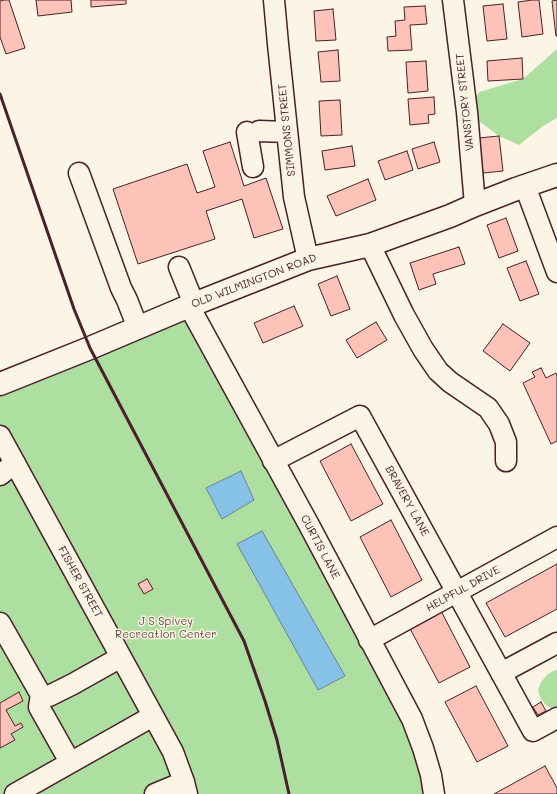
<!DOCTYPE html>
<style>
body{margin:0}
canvas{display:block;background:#fcf5e5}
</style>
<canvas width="557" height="794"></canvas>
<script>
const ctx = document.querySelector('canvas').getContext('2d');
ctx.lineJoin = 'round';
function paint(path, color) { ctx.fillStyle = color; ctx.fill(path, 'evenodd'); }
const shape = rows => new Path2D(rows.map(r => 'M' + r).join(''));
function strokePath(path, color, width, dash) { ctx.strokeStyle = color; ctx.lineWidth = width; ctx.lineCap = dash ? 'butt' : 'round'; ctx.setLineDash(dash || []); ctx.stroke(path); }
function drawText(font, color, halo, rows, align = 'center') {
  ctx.font = font + ' Mali,sans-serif'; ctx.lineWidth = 3; ctx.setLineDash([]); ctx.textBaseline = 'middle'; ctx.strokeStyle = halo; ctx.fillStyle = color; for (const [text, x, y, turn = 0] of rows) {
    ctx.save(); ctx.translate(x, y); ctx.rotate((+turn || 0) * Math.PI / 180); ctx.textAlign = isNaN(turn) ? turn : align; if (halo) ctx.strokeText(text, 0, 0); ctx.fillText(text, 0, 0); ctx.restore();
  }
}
const green = shape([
 [557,49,557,118,543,126,519,145,499,136,467,112,479,92,523,79],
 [186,320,391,693,420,763,424,794,0,794,0,394],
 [557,670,557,708,552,709,545,704,540,697,538,690,541,682,547,675,551,672]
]);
const water = shape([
 [241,471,254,500,222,519,206,488,241,471],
 [262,531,345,676,318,690,237,544,262,531]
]);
const building = shape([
 [4,0,9,0,25,48,6,54,0,37,0,1,4,0],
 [36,0,71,0,72,12,38,16,36,0],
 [91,0,126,0,126,4,91,7,91,0],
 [532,0,539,0,543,34,522,37,518,2,532,0],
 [557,0,557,36,556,36,552,1,557,0],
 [503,4,507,39,487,41,483,6,503,4],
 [425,6,427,24,410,25,412,50,388,51,387,37,396,36,395,21,405,20,404,7,425,6],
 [333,9,336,40,316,41,314,11,333,9],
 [338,50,340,81,321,82,318,52,338,50],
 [522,58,523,79,488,81,487,61,522,58],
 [426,61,428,91,408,93,406,62,426,61],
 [434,97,435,114,428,115,429,123,410,125,408,99,434,97],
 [340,100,342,135,321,136,319,101,340,100],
 [499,136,503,171,483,173,479,138,499,136],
 [230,142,244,186,266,178,283,229,254,238,242,199,206,211,215,239,138,264,113,189,187,164,197,193,215,187,203,151,230,142],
 [434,142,440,162,418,169,412,149,434,142],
 [352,146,355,166,325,170,322,151,352,146],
 [407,151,413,170,385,180,378,161,407,151],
 [368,179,376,200,336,216,327,196,368,179],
 [506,218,518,251,499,258,487,225,506,218],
 [459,247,465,264,433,274,436,284,419,290,410,263,459,247],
 [526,261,539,294,520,301,507,268,526,261],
 [337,276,350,309,331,316,318,284,337,276],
 [294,306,303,326,263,343,254,323,294,306],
 [376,322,387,340,357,358,346,340,376,322],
 [503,324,530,343,510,371,483,351,503,324],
 [541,368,546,378,556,373,557,376,557,441,551,444,523,383,535,377,532,372,541,368],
 [351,444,383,504,351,521,320,461,351,444],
 [391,520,422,580,391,597,360,537,391,520],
 [557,564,557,609,505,637,486,603,557,564],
 [147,579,153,589,144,594,138,584,147,579],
 [439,607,470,667,439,683,407,623,439,607],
 [476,686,508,746,477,762,445,702,476,686],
 [19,692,23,701,6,710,15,726,21,723,23,727,11,734,15,740,0,748,0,703,19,692],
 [541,702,546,711,538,715,533,707,541,702],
 [545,766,557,788,557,794,494,794,545,766]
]);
const minor = shape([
 [274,0,278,44,294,197,308,259],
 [453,0,467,112,475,205],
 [259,131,287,132],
 [247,132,253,167],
 [79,173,121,288,127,300,138,328],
 [525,186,557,272],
 [370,245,404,315,423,349,438,371,450,382,488,408,499,424,506,442,506,461],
 [179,267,194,304],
 [189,306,309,525,412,719,423,748,431,775,434,794],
 [0,436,173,752,184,782,187,794],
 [273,461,360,416,533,731,557,718],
 [0,475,15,463],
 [0,623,41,695,49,696,73,684,121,657],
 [369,640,557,537],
 [501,673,557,643],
 [41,695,39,707,70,762],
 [15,794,153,716],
 [155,794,184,782]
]);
const major = shape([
 [0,384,90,348,189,306,308,259,370,245,450,216,475,205,516,189,557,175]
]);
const rail = shape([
 [0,94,74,309,90,348,244,641,265,701,277,740,289,794]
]);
const streetNames = [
 ["VANSTORY STREET",465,102,-96],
 ["SIMMONS STREET",287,130,-96],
 ["OLD WILMINGTON ROAD",254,281,-21],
 ["BRAVERY LANE",407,501,61],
 ["CURTIS LANE",320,547,62],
 ["FISHER STREET",80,582,61],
 ["HELPFUL DRIVE",463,589,-29]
];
const parkNames = [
 ["J S Spivey",166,622],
 ["Recreation Center",166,635]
];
paint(green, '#acdfa0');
paint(water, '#86c2e5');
strokePath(water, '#6e819b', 1);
paint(building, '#fec3b8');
strokePath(building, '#4a1f2b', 1);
strokePath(minor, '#4a1f2b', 23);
strokePath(major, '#4a1f2b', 25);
strokePath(minor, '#fcf5e5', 20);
strokePath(major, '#fcf5e5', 22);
strokePath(rail, '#4a1f2b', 3);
drawText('11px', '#4a1f2b', '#fcf5e5', streetNames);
drawText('11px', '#624f48', '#fcf5e5', parkNames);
</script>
